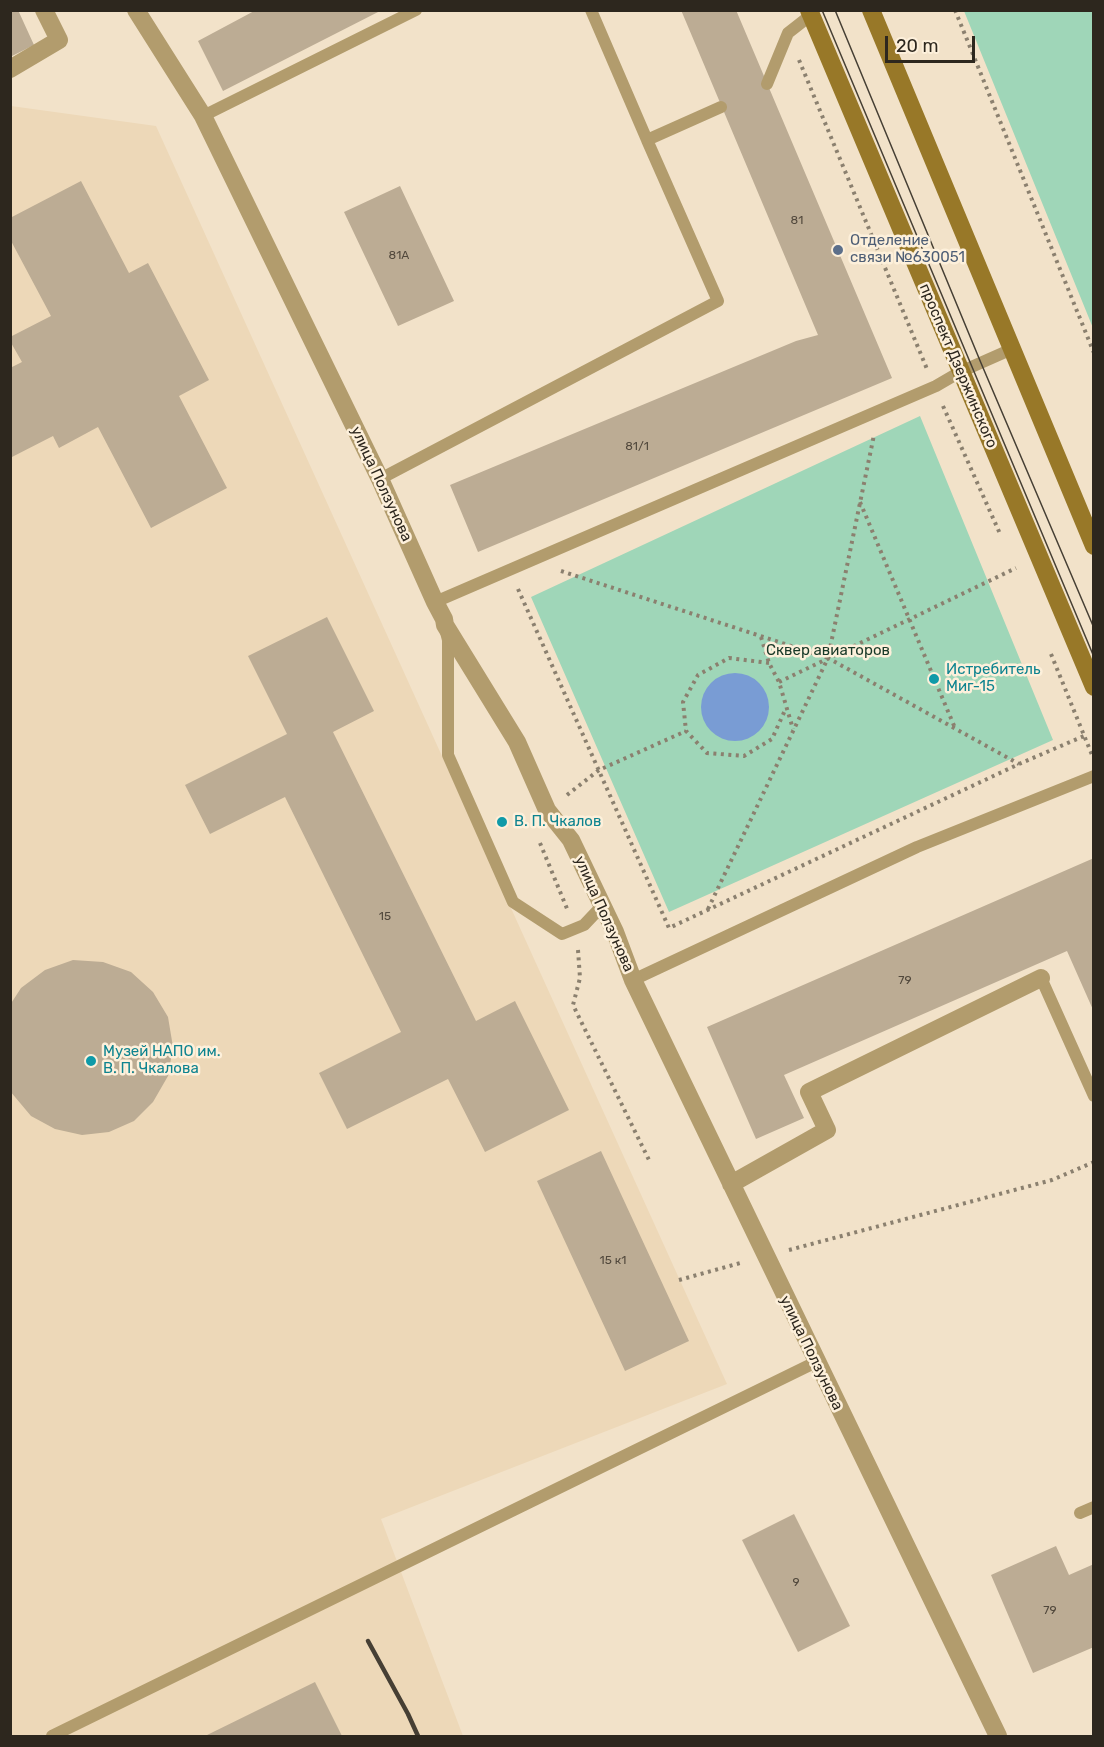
<!DOCTYPE html>
<meta charset="utf-8">
<style>
body{margin:0}
#map{position:relative;width:1104px;height:1747px;overflow:hidden;background:#f2e2c9;font-family:Rubik,sans-serif}
canvas{display:block}
.frame{position:absolute;inset:0;border:12px solid #2d271e;pointer-events:none}
.scale{position:absolute;left:885px;top:36px;width:90px;height:27px;box-sizing:border-box;border:3px solid #2d271e;border-top:0;padding-left:8px;font-size:18px;line-height:21px;white-space:nowrap;color:#2d271e;-webkit-text-stroke:4px #fdf0db;paint-order:stroke}
</style>
<div id="map">
<canvas width="1104" height="1747"></canvas>
<div class="frame"></div>
<div class="scale">20 m</div>
</div>
<script>
const ctx = document.querySelector('canvas').getContext('2d');
ctx.lineJoin = 'round';
function paint(path, color) { ctx.fillStyle = color; ctx.fill(path, 'evenodd'); }
const shape = rows => new Path2D(rows.map(r => 'M' + r).join(''));
function strokePath(path, color, width, dash) { ctx.strokeStyle = color; ctx.lineWidth = width; ctx.lineCap = dash ? 'butt' : 'round'; ctx.setLineDash(dash || []); ctx.stroke(path); }
function drawText(font, color, halo, rows, align = 'center') {
  ctx.font = font + ' Rubik,sans-serif'; ctx.lineWidth = 5; ctx.setLineDash([]); ctx.textBaseline = 'middle'; ctx.strokeStyle = halo; ctx.fillStyle = color; for (const [text, x, y, turn = 0] of rows) {
    ctx.save(); ctx.translate(x, y); ctx.rotate((+turn || 0) * Math.PI / 180); ctx.textAlign = isNaN(turn) ? turn : align; if (halo) ctx.strokeText(text, 0, 0); ctx.fillText(text, 0, 0); ctx.restore();
  }
}
const built = shape([
 [11,106,156,126,727,1384,381,1519,463,1736,11,1736]
]);
const green = shape([
 [964,11,1093,11,1093,328],
 [920,416,1053,740,669,912,531,597]
]);
const water = shape([
 '701 707a34 34 0 1 1 68 0a34 34 0 1 1-68 0Z'
]);
const building = shape([
 [10,10,18,10,34,45,10,57],
 [256,10,382,10,223,91,198,41],
 [681,10,736,10,892,378,478,552,450,485,796,341,818,335],
 [81,181,129,273,148,263,209,380,179,396,227,488,151,528,98,427,59,448,53,436,10,458,10,368,22,362,10,341,10,337,51,316,10,239,10,218],
 [400,186,454,301,398,326,344,212],
 [327,617,374,711,333,732,476,1021,515,1001,569,1110,485,1152,448,1079,347,1129,319,1073,401,1032,285,797,210,834,185,785,287,734,248,656],
 [1094,858,1094,1012,1067,951,784,1075,804,1118,756,1139,707,1027],
 [73,960,103,962,131,972,153,992,168,1017,173,1047,168,1076,153,1102,134,1121,109,1132,82,1135,55,1129,31,1116,10,1091,10,1005,21,988,45,970],
 [601,1151,689,1341,625,1371,537,1181],
 [794,1514,850,1626,798,1652,742,1540],
 [1056,1546,1069,1575,1094,1564,1094,1647,1033,1673,991,1575],
 [315,1682,342,1736,205,1736]
]);
const path = shape([
 [955,10,1094,353],
 [799,60,927,369],
 [943,406,1001,536],
 [860,502,955,728],
 [561,571,828,658,874,435],
 [518,589,669,928,1019,764,1084,736],
 [761,637,769,663,779,682,793,729],
 [1051,654,1092,755],
 [769,663,729,658,698,675,683,702,686,731,707,753,744,756,772,739,786,708],
 [779,682,1016,568],
 [567,795,599,770,686,731],
 [540,843,568,911],
 [708,909,828,658,1019,764],
 [578,950,580,978,573,1005,649,1160],
 [789,1250,1052,1180,1094,1162],
 [679,1280,744,1262]
]);
const lane = shape([
 [591,10,647,140],
 [767,84,788,33,811,15],
 [203,116,416,10],
 [380,479,718,301,647,140,721,107],
 [435,602,936,386,960,372,1012,349],
 [446,632,448,640,448,755,513,902,562,934,584,925,602,906],
 [1041,978,1094,1096],
 [633,980,917,847,1094,776],
 [1080,1513,1094,1507],
 [52,1736,816,1362]
]);
const street = shape([
 [136,10,203,116,380,479,435,602,444,619,445,625,517,742,547,810,571,840,615,932,633,980,998,1736],
 [10,69,59,40,44,10],
 [731,1184,827,1130,809,1092,1041,978]
]);
const secondary = shape([
 [809,10,1094,687],
 [871,10,1094,546]
]);
const tram = shape([
 [822,10,1094,657],
 [835,10,981,363,1094,628]
]);
const rail = shape([
 [368,1641,408,1714,418,1736]
]);
const markers = [
 [838,250,6,"#5c6f8a"],
 [934,679,6,"#0f9aa8"],
 [502,822,6,"#0f9aa8"],
 [91,1061,6,"#0f9aa8"]
];
const numberNames = [
 ["81",797,221],
 ["81А",399,256],
 ["81/1",637,447],
 ["15",385,917],
 ["79",905,981],
 ["15 к1",613,1261],
 ["9",796,1583],
 ["79",1050,1611]
];
const serviceNames = [
 ["Отделение",850,241],
 ["связи №630051",850,258]
];
const streetNames = [
 ["проспект Дзержинского",958,366,67],
 ["улица Ползунова",381,484,65],
 ["улица Ползунова",604,914,66],
 ["улица Ползунова",811,1353,64]
];
const parkNames = [
 ["Сквер авиаторов",828,651]
];
const cultureNames = [
 ["Истребитель",946,670],
 ["Миг-15",946,687],
 ["В. П. Чкалов",514,822],
 ["Музей НАПО им.",103,1052],
 ["В. П. Чкалова",103,1069]
];
paint(built, '#edd8b8');
paint(green, '#9fd6b8');
paint(water, '#799cd4');
paint(building, '#bcac94');
strokePath(path, '#8b806f', 4, [3, 4.5]);
strokePath(lane, '#b29c6d', 12);
strokePath(street, '#b29c6d', 18);
strokePath(secondary, '#987828', 18);
strokePath(tram, '#463f34', 1.5);
strokePath(rail, '#463f34', 4.5);
for (const [x, y, r, color] of markers) { const dot = new Path2D(); dot.arc(x, y, r, 0, 2 * Math.PI); ctx.fillStyle = color; ctx.fill(dot); strokePath(dot, '#fdf0db', 2); }
drawText('12px', '#51483c', null, numberNames);
drawText('15px', '#4e5e75', '#fdf0db', serviceNames, 'left');
drawText('15px', '#2d271e', '#fdf0db', streetNames);
drawText('15px', '#183928', '#fdf0db', parkNames);
drawText('15px', '#0d838f', '#fdf0db', cultureNames, 'left');
</script>
